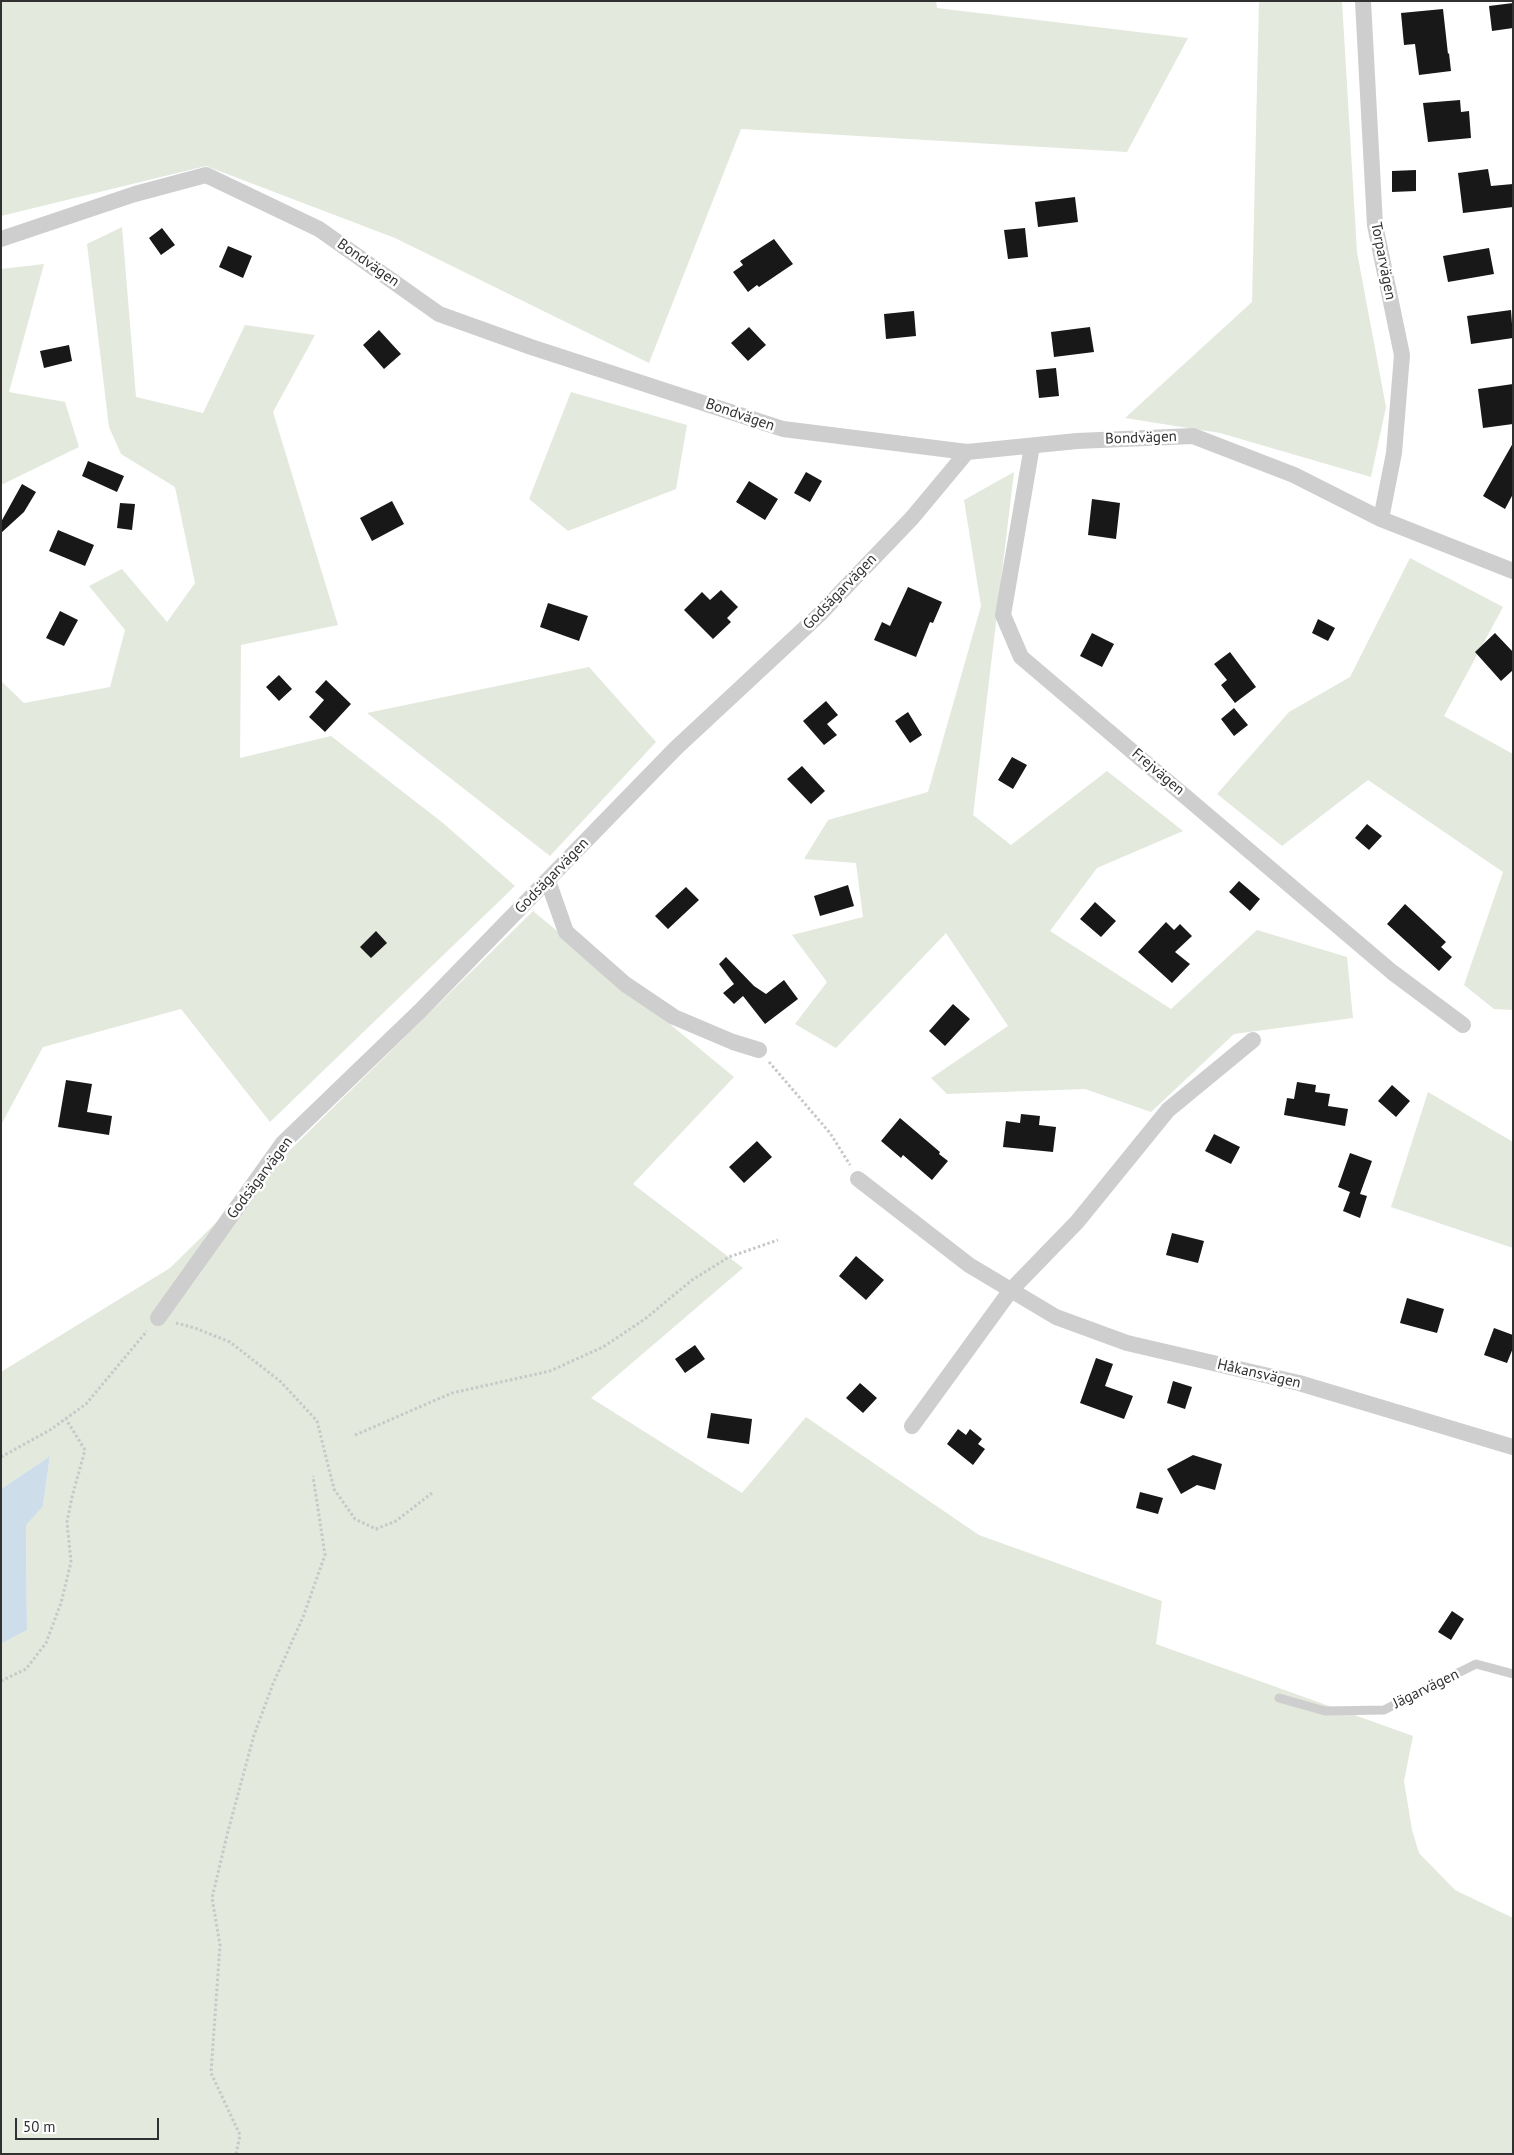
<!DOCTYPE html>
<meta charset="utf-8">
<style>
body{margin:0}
#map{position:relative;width:1514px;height:2155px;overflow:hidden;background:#fff;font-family:"PT Sans",sans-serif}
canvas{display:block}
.frame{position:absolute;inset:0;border:2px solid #313131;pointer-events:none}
.scale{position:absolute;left:15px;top:2118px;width:144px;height:22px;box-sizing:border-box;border:2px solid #313131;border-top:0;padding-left:6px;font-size:15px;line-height:18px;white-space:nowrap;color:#313131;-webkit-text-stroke:4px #fff;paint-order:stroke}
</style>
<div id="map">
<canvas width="1514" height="2155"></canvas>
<div class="frame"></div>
<div class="scale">50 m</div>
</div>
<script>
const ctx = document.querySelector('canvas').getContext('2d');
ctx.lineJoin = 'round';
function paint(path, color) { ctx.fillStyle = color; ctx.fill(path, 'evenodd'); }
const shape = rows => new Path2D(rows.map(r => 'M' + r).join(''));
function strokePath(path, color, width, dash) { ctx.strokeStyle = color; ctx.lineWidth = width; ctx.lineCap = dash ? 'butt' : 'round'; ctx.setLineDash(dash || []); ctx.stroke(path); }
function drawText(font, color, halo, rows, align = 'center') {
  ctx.font = font + ' "PT Sans",sans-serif'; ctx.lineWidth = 5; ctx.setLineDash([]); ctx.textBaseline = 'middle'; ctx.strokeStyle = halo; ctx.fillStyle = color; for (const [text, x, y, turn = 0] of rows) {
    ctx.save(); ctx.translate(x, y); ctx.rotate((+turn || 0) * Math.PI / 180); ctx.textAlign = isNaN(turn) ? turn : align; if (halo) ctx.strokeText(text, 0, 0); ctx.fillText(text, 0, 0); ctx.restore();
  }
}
const green = shape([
 [1,1,936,1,937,8,1188,38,1127,152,741,129,649,363,395,238,206,166,1,216],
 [1259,1,1342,1,1357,252,1386,407,1371,477,1220,433,1125,418,1252,302],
 [122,227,136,397,203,413,245,325,315,335,273,412,338,625,241,645,240,758,331,736,443,823,515,886,270,1122,181,1009,43,1047,1,1125,1,681,24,703,110,687,125,630,89,586,122,569,167,622,195,583,175,487,121,454,109,427,87,244],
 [44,264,9,392,65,402,79,447,1,485,1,269],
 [571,392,687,425,676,489,568,531,529,499],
 [1014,472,973,815,1011,845,1107,771,1183,831,1097,868,1050,931,1171,1009,1257,930,1347,957,1353,1018,1234,1034,1151,1112,1085,1089,947,1094,931,1078,1008,1026,946,933,836,1048,795,1024,827,982,792,935,863,917,856,863,804,859,828,820,928,792,981,606,964,500],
 [1410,558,1503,607,1444,716,1513,754,1513,1010,1494,1009,1464,985,1503,872,1368,780,1282,846,1217,794,1289,712,1350,677],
 [589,667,656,742,550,856,367,713],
 [533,911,734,1077,633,1184,743,1268,591,1398,742,1493,806,1417,979,1535,1162,1601,1156,1644,1413,1736,1404,1781,1412,1830,1419,1853,1455,1890,1513,1918,1513,2154,1,2154,1,1644,27,1630,26,1524,43,1506,50,1456,1,1489,1,1372,170,1268],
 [1428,1092,1513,1142,1513,1248,1391,1207]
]);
const water = shape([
 [50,1456,43,1506,26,1525,27,1630,1,1644,1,1489]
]);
const building = shape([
 [1513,3,1513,28,1492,31,1489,6],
 [1443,9,1448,54,1449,53,1451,71,1419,75,1415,44,1404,45,1401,13],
 [1460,100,1461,112,1469,111,1471,138,1428,142,1423,103],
 [1488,169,1491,186,1513,184,1513,207,1463,213,1458,173],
 [1416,170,1416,191,1392,192,1392,171],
 [1075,197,1078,222,1038,227,1035,202],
 [162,228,175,245,161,255,149,238],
 [1025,228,1028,257,1008,259,1004,230],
 [774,239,793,264,759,287,757,285,748,292,733,272,743,265,740,261],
 [228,246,252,256,243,278,219,267],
 [1489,248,1494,274,1448,282,1443,256],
 [1511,310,1513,338,1471,344,1467,316],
 [914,311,916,336,886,339,884,314],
 [749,327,766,345,748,361,731,343],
 [1090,327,1094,352,1054,357,1051,332],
 [379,330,401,354,384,369,363,345],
 [69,345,72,361,44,368,40,351],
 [1056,368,1059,396,1039,398,1036,370],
 [1513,384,1513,424,1483,428,1478,389],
 [1513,443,1513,494,1505,509,1483,496],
 [88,461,124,476,117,492,82,476],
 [806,472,822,481,810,502,794,493],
 [749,481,778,499,765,520,736,502],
 [22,484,36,492,24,512,1,533,1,522],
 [1092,499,1120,503,1116,539,1088,535],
 [392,501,404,524,372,541,360,518],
 [120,503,135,504,132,530,117,528],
 [58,530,94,545,85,566,49,551],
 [908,587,942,602,933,623,930,622,916,657,874,640,882,622,890,626],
 [721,590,738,607,727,618,731,622,713,639,684,610,702,592,710,600],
 [548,603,588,616,579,641,540,627],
 [60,611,78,620,64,646,46,638],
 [1318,619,1335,628,1328,641,1312,633],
 [1092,633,1114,644,1102,667,1080,656],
 [1495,633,1513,652,1513,670,1501,681,1475,652],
 [1230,652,1256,687,1235,703,1221,685,1227,680,1214,664],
 [279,675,292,689,279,701,266,687],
 [326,680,351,704,325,732,309,717,324,700,315,692],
 [826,701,838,715,827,724,837,735,824,745,803,721],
 [1234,708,1248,725,1234,736,1221,719],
 [908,712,922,735,910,743,895,721],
 [1012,757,1027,765,1013,789,998,780],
 [802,766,825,791,811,804,787,779],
 [1367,824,1382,836,1369,850,1355,838],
 [1239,881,1260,899,1250,911,1229,892],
 [848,885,854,906,820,916,814,896],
 [686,887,699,900,668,929,655,916],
 [1095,902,1116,921,1101,937,1080,919],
 [1405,904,1446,942,1441,947,1452,957,1439,971,1387,924],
 [1166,922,1174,930,1180,924,1192,936,1175,952,1190,964,1172,983,1138,952],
 [376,931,387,943,371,958,360,947],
 [726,957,754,986,766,994,784,980,798,999,765,1024,743,996,734,1004,723,993,734,984,719,964],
 [953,1004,970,1019,945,1046,929,1031],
 [66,1080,92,1084,87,1112,112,1116,109,1135,58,1127],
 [1297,1082,1316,1085,1315,1092,1330,1094,1328,1106,1348,1109,1345,1126,1284,1115,1287,1098,1294,1099],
 [1392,1085,1410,1101,1396,1117,1378,1101],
 [1021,1114,1040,1116,1039,1125,1056,1127,1053,1152,1003,1147,1006,1121,1020,1123],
 [900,1118,940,1152,939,1154,948,1161,932,1180,903,1155,901,1158,881,1141],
 [1214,1134,1240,1147,1231,1164,1205,1151],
 [757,1141,772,1157,744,1183,729,1167],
 [1350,1153,1372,1161,1360,1194,1367,1196,1360,1218,1343,1211,1350,1192,1338,1187],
 [1172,1233,1204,1241,1198,1263,1166,1255],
 [856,1256,884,1280,866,1300,839,1276],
 [1407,1298,1444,1309,1437,1333,1400,1323],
 [1494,1328,1513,1335,1513,1348,1507,1363,1484,1355],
 [695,1345,705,1359,685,1373,675,1359],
 [1096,1358,1113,1364,1105,1386,1133,1396,1124,1419,1080,1403],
 [1173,1381,1192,1387,1185,1409,1167,1403],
 [860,1383,877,1398,863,1413,846,1398],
 [711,1413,752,1419,749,1444,707,1438],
 [958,1429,966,1435,970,1429,982,1439,978,1444,985,1449,973,1465,947,1444],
 [1193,1455,1222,1464,1215,1490,1197,1485,1181,1494,1167,1469],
 [1140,1492,1163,1498,1158,1514,1136,1508],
 [1452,1611,1464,1619,1451,1640,1438,1632]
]);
const path = shape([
 [769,1062,830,1133,850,1165],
 [176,1323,195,1328,230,1342,281,1382,317,1421,334,1489,355,1519,376,1529,396,1521,432,1493],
 [355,1435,452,1393,550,1371,603,1347,645,1319,692,1280,729,1257,778,1240],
 [1,1457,50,1430,86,1404,147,1331],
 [1,1681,26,1669,46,1643,61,1603,71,1562,67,1522,72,1497,85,1450,66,1419],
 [236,2154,240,2135,211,2073,220,1945,212,1898,228,1831,254,1735,273,1684,303,1617,325,1555,313,1476]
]);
const lane = shape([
 [1279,1698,1325,1711,1384,1710,1476,1664,1513,1674]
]);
const street = shape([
 [1363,1,1375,225,1402,355,1394,453,1381,519],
 [1,239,135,194,206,175,319,229,439,314,531,347,783,429,967,452,1077,441,1193,436,1294,475,1381,519,1513,571],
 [1032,446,1003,615,1021,657,1392,972,1463,1025],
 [548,881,566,932,625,984,674,1017,733,1042,759,1050],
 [858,1179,969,1265,1056,1317,1127,1343,1299,1383,1513,1447],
 [158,1318,283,1143,420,1011,676,748,819,615,912,518,967,452],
 [912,1426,1011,1290,1077,1222,1168,1110,1253,1040]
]);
const streetNames = [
 ["Torparvägen",1383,261,79],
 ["Bondvägen",368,263,35],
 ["Bondvägen",740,415,19],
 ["Bondvägen",1141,438,-2],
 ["Godsägarvägen",840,592,-46],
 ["Frejvägen",1158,772,40],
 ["Godsägarvägen",552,876,-46],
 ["Godsägarvägen",260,1178,-53],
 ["Håkansvägen",1259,1374,13],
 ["Jägarvägen",1426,1689,-26]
];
paint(green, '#e3e9dd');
paint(water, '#ceddea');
paint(building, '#181818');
strokePath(path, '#c8c8c8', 3, [2.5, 2.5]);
strokePath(lane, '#cecece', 9);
strokePath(street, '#cecece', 16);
drawText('15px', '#313131', '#fff', streetNames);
</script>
